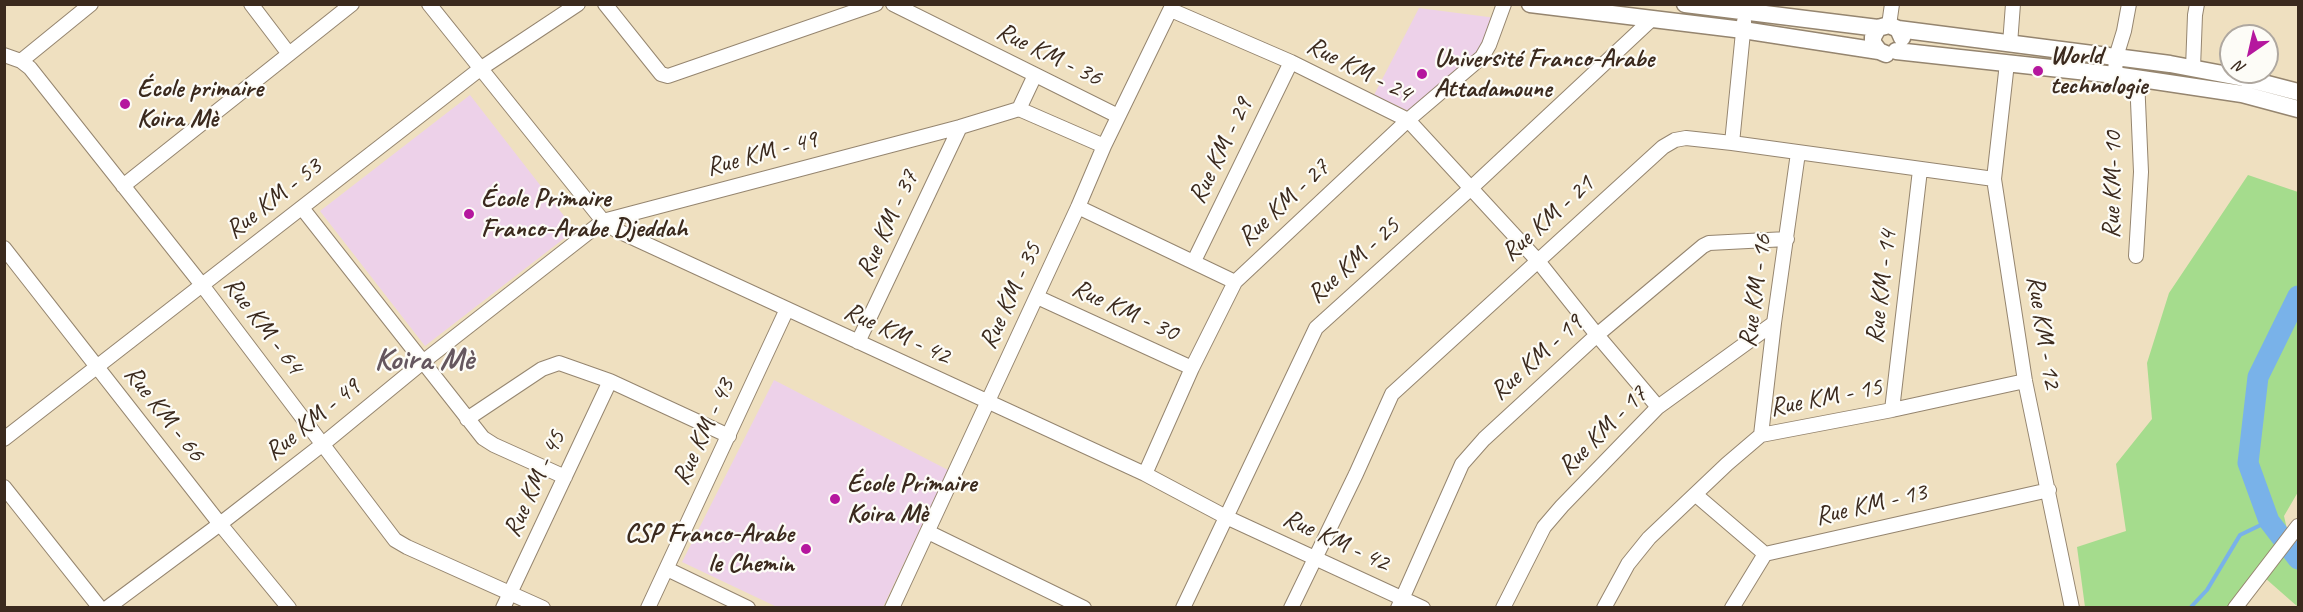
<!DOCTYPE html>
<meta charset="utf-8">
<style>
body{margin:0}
#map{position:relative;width:2303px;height:612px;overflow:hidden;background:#efe0c0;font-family:Caveat,sans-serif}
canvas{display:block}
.frame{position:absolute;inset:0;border:6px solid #3b2a1e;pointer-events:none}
.north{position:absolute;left:2219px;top:24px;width:60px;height:60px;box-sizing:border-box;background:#fdfcf7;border:2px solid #afa8a0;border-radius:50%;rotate:214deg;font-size:16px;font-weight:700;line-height:24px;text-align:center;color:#3b2a1e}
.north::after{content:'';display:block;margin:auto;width:21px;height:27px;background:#b5179e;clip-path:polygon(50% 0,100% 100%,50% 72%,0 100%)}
</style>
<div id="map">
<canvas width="2303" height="612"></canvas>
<div class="frame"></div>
<div class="north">N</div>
</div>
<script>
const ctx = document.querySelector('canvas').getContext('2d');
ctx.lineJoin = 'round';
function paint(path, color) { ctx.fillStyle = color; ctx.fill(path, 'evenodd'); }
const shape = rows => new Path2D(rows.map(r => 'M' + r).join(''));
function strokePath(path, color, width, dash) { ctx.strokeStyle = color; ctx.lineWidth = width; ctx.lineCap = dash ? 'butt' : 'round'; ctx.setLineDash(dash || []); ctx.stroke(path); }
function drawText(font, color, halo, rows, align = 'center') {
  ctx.font = font + ' Caveat,sans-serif'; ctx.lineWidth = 4.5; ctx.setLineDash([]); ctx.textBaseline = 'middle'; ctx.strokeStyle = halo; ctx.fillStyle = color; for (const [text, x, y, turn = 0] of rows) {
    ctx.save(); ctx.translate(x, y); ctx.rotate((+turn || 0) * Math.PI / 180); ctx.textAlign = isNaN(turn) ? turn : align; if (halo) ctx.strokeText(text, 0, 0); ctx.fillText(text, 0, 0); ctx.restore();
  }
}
const built = shape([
 [1419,8,1496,18,1483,53,1413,113,1374,95],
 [470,95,575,230,425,346,320,211],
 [774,380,948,470,883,607,777,607,682,562]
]);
const green = shape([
 [2248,175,2298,192,2298,492,2284,516,2289,538,2298,548,2298,607,2265,578,2241,607,2085,607,2077,547,2126,531,2116,464,2152,419,2147,363,2169,293]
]);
const stream = shape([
 [2190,608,2207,590,2240,535,2269,521]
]);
const river = shape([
 [2298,296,2258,377,2248,463,2269,521,2298,559]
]);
const minor = shape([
 [251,4,289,54],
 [429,4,603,221,616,230,1145,474,1226,517,1423,608],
 [605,4,661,74,668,76,876,4],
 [893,4,1118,116],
 [1171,10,1291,62,1408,120,1538,261,1597,335,1658,407],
 [1889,25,1892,4],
 [2010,44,2013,4],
 [4,55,21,61,30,68,202,285,395,540,407,547,543,608],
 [21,61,91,4],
 [2007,63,1994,179,2025,381,2072,608],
 [2193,68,2195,15,2197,4],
 [2115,75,2116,57,2124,31,2129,4],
 [1019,109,1104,146],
 [1732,143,1744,22],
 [123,186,352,4],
 [1078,207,1235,282],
 [302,208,483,438,494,445,565,477],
 [4,248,220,524,289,608],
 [2136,256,2141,172,2137,78],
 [1194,261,1291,62],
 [1037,297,1192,368],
 [858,342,960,127],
 [1892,410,1920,170],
 [467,419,542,369,559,363,610,381,729,436],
 [1761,435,1774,323,1798,153],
 [4,439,480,69,578,4],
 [1145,474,1192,368,1235,282,1408,120,1482,57,1489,45,1504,4],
 [4,487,100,608],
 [1696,495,1765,554],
 [928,532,1084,608],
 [667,569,748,608],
 [107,608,220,524,323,444,424,361,603,221,960,127,1019,109,1035,75],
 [503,608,610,381],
 [648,608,787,309],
 [892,608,1078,207,1104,146,1173,4],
 [1183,608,1316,328,1470,189,1652,19],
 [1291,608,1356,474,1392,394,1663,147,1675,140,1686,138,1732,143,1994,179],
 [1398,608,1462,464,1484,439,1597,335,1703,246,1709,243,1787,239],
 [1503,608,1544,527,1562,506,1658,407,1774,323],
 [1604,608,1628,564,1649,538,1727,464,1761,435,1892,410,2025,381],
 [1732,608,1765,554,2049,490],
 [2235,608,2298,526]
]);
const major = shape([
 [1530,4,1743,30,1879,51],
 [1685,4,1878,28,1889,25,1898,29,1902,38],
 [1878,28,1873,37,1873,43,1879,51,1886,54],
 [1898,29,2170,64,2244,78,2298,92],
 [1896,51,2115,75,2242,94,2298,109]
]);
const markers = [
 [2038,71,6,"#b5179e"],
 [1422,74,6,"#b5179e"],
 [125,104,6,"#b5179e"],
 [469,214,6,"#b5179e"],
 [835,499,6,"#b5179e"],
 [806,549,6,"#b5179e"]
];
const streetNames = [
 ["Rue KM - 36",1049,55,26],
 ["Rue KM - 24",1359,70,27],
 ["Rue KM - 29",1221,151,-64],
 ["Rue KM - 49",762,154,-15],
 ["Rue KM- 10",2113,185,-89],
 ["Rue KM - 53",274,199,-38],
 ["Rue KM - 27",1284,203,-43],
 ["Rue KM - 21",1548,219,-42],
 ["Rue KM - 37",888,224,-65],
 ["Rue KM - 25",1354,261,-42],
 ["Rue KM - 14",1882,287,-83],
 ["Rue KM - 16",1756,291,-82],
 ["Rue KM - 35",1011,296,-65],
 ["Rue KM - 30",1125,311,25],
 ["Rue KM - 64",263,326,53],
 ["Rue KM - 12",2043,332,81],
 ["Rue KM - 42",897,334,25],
 ["Rue KM - 19",1537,358,-42],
 ["Rue KM - 15",1826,398,-11],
 ["Rue KM - 66",164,414,52],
 ["Rue KM - 49",313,420,-39],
 ["Rue KM - 17",1603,431,-45],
 ["Rue KM - 43",704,432,-65],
 ["Rue KM - 45",535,484,-65],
 ["Rue KM - 13",1871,505,-13],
 ["Rue KM - 42",1336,541,25]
];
const poiNames = [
 ["World",2050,56],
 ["technologie",2050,86],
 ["Université Franco-Arabe",1434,59],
 ["Attadamoune",1434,89],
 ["École primaire",137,89],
 ["Koira Mè",137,119],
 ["École Primaire",481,199],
 ["Franco-Arabe Djeddah",481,229],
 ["École Primaire",847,484],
 ["Koira Mè",847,514],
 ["CSP Franco-Arabe",794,534,"right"],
 ["le Chemin",794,564,"right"]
];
const districtNames = [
 ["Koira Mè",424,361]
];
paint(built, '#edd1e9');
paint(green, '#a5dc8d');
strokePath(stream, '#79b2e9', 4);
strokePath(river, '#79b2e9', 21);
strokePath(minor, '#95856f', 16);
strokePath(major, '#95856f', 19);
strokePath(minor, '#fff', 14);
strokePath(major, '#fff', 16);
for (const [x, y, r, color] of markers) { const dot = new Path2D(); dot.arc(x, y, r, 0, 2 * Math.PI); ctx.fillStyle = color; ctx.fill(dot); strokePath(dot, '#fdfcf7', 2); }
drawText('26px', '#3b2a1e', '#fdfcf7', streetNames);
drawText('bold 26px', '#3b2a1e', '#fdfcf7', poiNames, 'left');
drawText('bold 32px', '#65575f', '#fdfcf7', districtNames);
</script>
